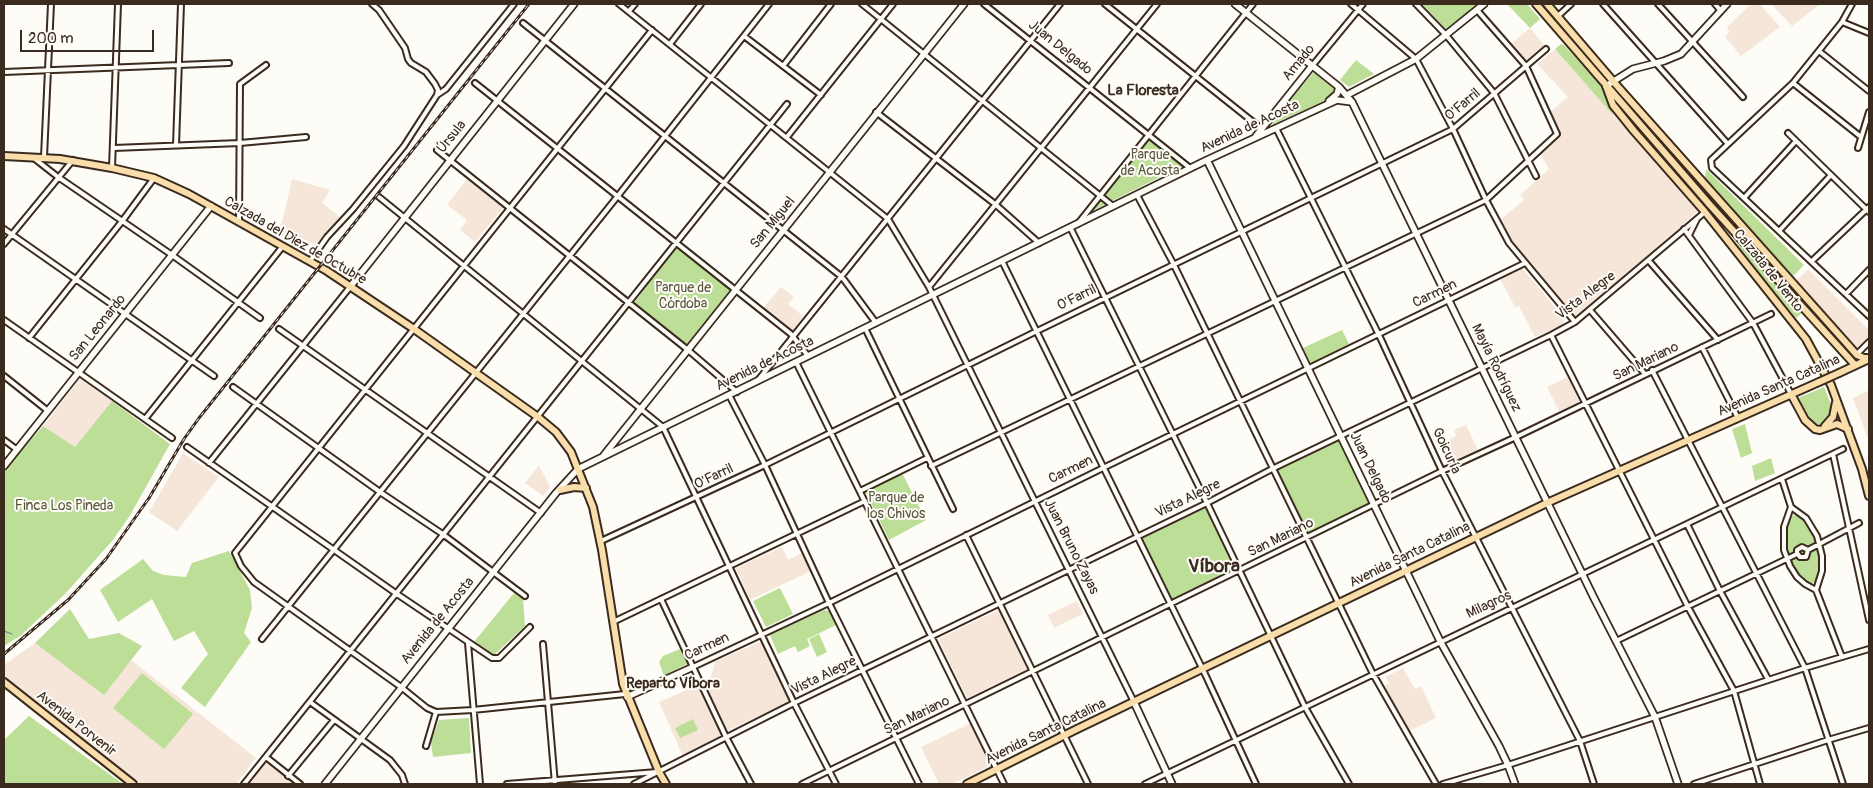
<!DOCTYPE html>
<meta charset="utf-8">
<style>
body{margin:0}
#map{position:relative;width:1873px;height:788px;overflow:hidden;background:#fdfcf7;font-family:Pangolin,sans-serif}
canvas{display:block}
.frame{position:absolute;inset:0;border:5px solid #3b2a1e;pointer-events:none}
.scale{position:absolute;left:20px;top:30px;width:134px;height:22px;box-sizing:border-box;border:2px solid #3b2a1e;border-top:0;padding-left:6px;font-size:15px;line-height:18px;white-space:nowrap;color:#3b2a1e;-webkit-text-stroke:4px #fdfcf7;paint-order:stroke}
</style>
<div id="map">
<canvas width="1873" height="788"></canvas>
<div class="frame"></div>
<div class="scale">200 m</div>
</div>
<script>
const ctx = document.querySelector('canvas').getContext('2d');
ctx.lineJoin = 'round';
function paint(path, color) { ctx.fillStyle = color; ctx.fill(path, 'evenodd'); }
const shape = rows => new Path2D(rows.map(r => 'M' + r).join(''));
function strokePath(path, color, width, dash) { ctx.strokeStyle = color; ctx.lineWidth = width; ctx.lineCap = dash ? 'butt' : 'round'; ctx.setLineDash(dash || []); ctx.stroke(path); }
function drawText(font, color, halo, rows, align = 'center') {
  ctx.font = font + ' Pangolin,sans-serif'; ctx.lineWidth = 4; ctx.setLineDash([]); ctx.textBaseline = 'middle'; ctx.strokeStyle = halo; ctx.fillStyle = color; for (const [text, x, y, turn = 0] of rows) {
    ctx.save(); ctx.translate(x, y); ctx.rotate((+turn || 0) * Math.PI / 180); ctx.textAlign = isNaN(turn) ? turn : align; if (halo) ctx.strokeText(text, 0, 0); ctx.fillText(text, 0, 0); ctx.restore();
  }
}
const built = shape([
 [1751,4,1760,4,1780,27,1741,56,1725,37,1729,32,1727,27],
 [1771,4,1820,4,1792,26],
 [1530,28,1544,45,1526,61,1511,44],
 [1555,49,1698,211,1580,316,1575,317,1510,242,1499,221,1524,200,1520,195,1549,169,1539,152,1557,134,1548,114,1568,97,1537,64],
 [292,179,330,190,322,203,340,217,315,245,296,235,289,241,277,235,284,215],
 [467,179,503,208,475,242,460,230,467,220,447,205],
 [1522,268,1565,319,1562,325,1535,337,1519,306,1515,307,1500,279],
 [1808,269,1869,330,1869,336,1857,348,1854,348,1795,282],
 [781,287,794,297,788,304,803,316,792,331,763,308],
 [1568,377,1580,401,1559,411,1547,387],
 [80,379,112,401,75,447,43,426],
 [1869,390,1869,442,1853,398],
 [1466,425,1478,450,1448,463,1440,445,1456,436,1454,430],
 [183,453,219,477,177,531,149,512],
 [539,465,550,487,543,496,525,483],
 [782,547,788,560,802,553,811,571,750,600,736,568],
 [1077,601,1083,614,1054,628,1048,615],
 [999,610,1027,669,967,698,938,639],
 [762,641,790,701,727,731,707,686,713,670,714,662],
 [35,643,104,694,131,660,256,758,236,784,140,784,4,677,4,665],
 [1403,668,1415,689,1421,686,1436,718,1409,731,1383,686,1389,683,1385,677],
 [698,685,721,736,683,756,659,702],
 [971,723,991,765,952,784,939,784,921,747],
 [266,757,300,784,244,784]
]);
const green = shape([
 [1422,4,1478,4,1446,29],
 [1507,4,1527,4,1540,19,1530,28],
 [1539,4,1544,4,1599,67,1605,76,1604,77],
 [1561,44,1564,45,1606,90,1613,115,1555,49],
 [1356,60,1374,74,1349,87,1340,80],
 [1313,73,1317,73,1334,87,1334,93,1326,100,1267,127],
 [1616,90,1692,174,1695,182,1615,92],
 [1613,98,1669,162,1664,162,1615,103],
 [1149,139,1182,166,1092,211,1091,209],
 [1706,169,1804,265,1792,277,1705,179],
 [1706,192,1844,347,1846,352,1712,203],
 [1732,235,1802,313,1796,318,1746,258],
 [678,247,732,291,689,345,685,345,634,303,675,248],
 [1342,330,1349,344,1310,363,1303,348],
 [1824,387,1832,407,1832,414,1823,424,1814,424,1809,421,1798,403,1798,398],
 [112,401,170,444,129,517,112,541,65,594,20,636,4,646,4,470,43,426,75,447],
 [1745,424,1752,453,1741,458,1732,429],
 [1341,438,1372,504,1308,535,1276,470],
 [1771,458,1775,473,1755,481,1752,466],
 [902,473,926,520,889,540,865,491],
 [1207,503,1239,571,1170,604,1137,537],
 [1795,515,1803,520,1813,534,1820,555,1818,574,1815,581,1813,583,1807,583,1797,573,1792,565,1785,546,1789,520,1791,516],
 [229,551,250,590,252,608,244,633,251,642,205,707,181,688,208,654,194,631,174,641,152,599,118,622,100,590,143,559,153,571,164,575,186,577,192,563],
 [780,588,793,614,766,627,753,601],
 [514,593,523,599,525,626,494,655,474,642],
 [70,609,89,639,119,633,142,646,104,695,35,643],
 [824,610,829,611,836,625,807,639,810,646,798,652,795,646,778,654,770,635],
 [819,634,827,652,817,657,809,639],
 [680,649,687,664,664,676,659,662,663,656],
 [142,673,193,714,164,749,113,708],
 [29,716,123,784,4,784,4,740],
 [469,718,471,753,433,757,431,742,439,720],
 [693,719,698,730,680,738,675,728]
]);
const stream = shape([
 [4,631,12,634]
]);
const street = shape([
 [372,4,379,10,405,48,408,59,411,63,426,72,435,84,438,90,437,95],
 [619,4,888,219,929,287],
 [862,4,1113,206],
 [984,4,1190,168],
 [1105,4,1262,129],
 [1351,4,1416,59,1453,129,1486,200,1509,243,1575,322],
 [1416,4,1446,35,1494,93,1536,176],
 [1603,4,1728,144],
 [1658,4,1743,97],
 [1715,4,1721,11],
 [1852,4,1842,22,1793,83,1711,160,1712,168,1869,316],
 [629,11,635,4],
 [1558,16,1571,4],
 [1842,22,1869,33],
 [523,23,842,277,876,323],
 [744,36,821,95],
 [670,44,701,4],
 [1819,51,1869,91],
 [783,66,831,4],
 [1312,66,1363,4],
 [4,72,229,63],
 [475,83,791,334,808,356],
 [1793,83,1861,137],
 [876,112,995,204,1039,243],
 [1276,128,1379,335,1442,471,1580,741,1594,784],
 [1788,133,1869,212],
 [787,137,893,4],
 [176,145,181,4],
 [114,148,240,143,306,137],
 [1858,148,1869,112],
 [437,150,688,350,737,392],
 [44,157,51,4],
 [35,159,58,177,172,255,260,318],
 [112,168,118,4],
 [1137,195,1174,265,1373,674,1436,784],
 [379,197,663,427,794,703,836,784],
 [1744,198,1796,141],
 [1080,221,1253,4],
 [239,222,240,84,266,65],
 [1070,227,1207,503,1305,707,1349,784],
 [4,229,214,376],
 [1684,229,1753,323,1791,394],
 [1779,231,1831,175],
 [1689,235,1697,219],
 [4,244,73,160],
 [310,261,327,237,353,209,404,146,437,95,446,89,514,4],
 [1002,261,1205,674,1256,784],
 [1649,261,1718,340],
 [1812,261,1869,207],
 [1846,294,1869,270],
 [1590,310,1645,374],
 [4,320,172,438],
 [865,328,953,509],
 [279,329,541,513],
 [1551,335,1688,607,1734,691,1760,784],
 [29,338,123,220,154,178],
 [1702,347,1738,418],
 [1857,354,1869,342],
 [796,362,1004,784],
 [1652,370,1805,668,1843,784],
 [4,376,48,411],
 [759,379,1060,4],
 [233,387,380,492,444,535,525,596],
 [729,395,765,465,829,603,919,784],
 [145,419,283,246],
 [4,440,16,449],
 [187,447,397,594,492,658,499,658,530,627],
 [1833,454,1869,620],
 [209,463,350,287],
 [931,466,1486,200,1557,134,1526,66,1477,10],
 [1782,479,1791,507,1784,527,1784,550,1790,566,1797,577,1805,584,1816,590,1842,657],
 [860,491,927,458],
 [1791,507,1806,518,1817,536,1822,556,1822,571,1816,590],
 [1687,524,1720,591,1768,679],
 [966,535,1088,784],
 [601,541,765,465,1037,331,1453,129,1546,49],
 [1808,550,1802,547,1797,550,1797,553,1800,557,1806,557,1808,550,1859,523],
 [661,599,726,737,751,784],
 [613,622,865,501],
 [262,639,617,197,769,4],
 [1616,641,1797,554],
 [468,643,480,784],
 [543,644,555,784],
 [693,667,829,603,1103,468,1525,263],
 [625,694,473,710,436,712,427,708,401,687,254,582,241,566,235,553,652,30],
 [310,702,390,760,402,775,405,784],
 [1134,702,929,287,1157,4],
 [426,746,436,712],
 [266,757,300,784],
 [288,776,334,720],
 [244,784,787,104],
 [507,784,657,772],
 [634,784,794,703,1207,503,1272,469,1551,335,1575,322,1705,212],
 [802,784,1442,471,1516,437,1771,314],
 [1145,784,1843,449],
 [1443,784,1508,765,1805,668,1869,649],
 [1694,784,1828,740,1869,728]
]);
const secondary = shape([
 [1235,4,1339,87,1352,102,1594,598,1655,717,1678,784],
 [1606,86,1633,69,1664,61,1681,54,1727,4],
 [1347,95,1416,59,1484,4],
 [1329,101,1337,94,1339,87],
 [1256,136,1312,66],
 [1207,160,1440,641,1499,746,1508,765,1515,784],
 [350,287,574,4],
 [604,455,964,4],
 [4,466,211,206],
 [627,697,693,667],
 [1134,702,1172,784],
 [325,784,556,493,578,469,1207,160,1326,105,1337,100,1352,102]
]);
const primary = shape([
 [1536,4,1710,205,1855,365],
 [1547,4,1619,88,1857,355,1864,358,1869,358],
 [1606,86,1613,105,1634,131,1705,212,1806,339,1831,385,1862,469,1869,496],
 [4,156,60,159,112,168,154,178,189,194,327,271,414,329,538,417,556,432,571,452,593,507,602,550,623,684,659,772,666,784],
 [1839,373,1869,359],
 [1791,394,1805,420,1815,429,1820,430,1837,424,1848,429],
 [1825,426,1833,417,1836,402],
 [560,490,574,487,586,488],
 [4,682,133,784],
 [967,784,1077,729,1549,502,1819,382]
]);
const rail = shape([
 [4,654,68,600,106,559,149,498,184,439,199,418,529,4]
]);
const primaryBridge = shape([
 [1819,382,1839,373]
]);
const streetNames = [
 ["Juan Delgado",1060,48,39],
 ["Amado",1299,63,-51],
 ["O'Farril",1463,105,-40],
 ["Avenida de Acosta",1250,127,-25],
 ["Úrsula",452,137,-51],
 ["San Miguel",773,223,-51],
 ["Calzada del Diez de Octubre",295,241,30],
 ["Calzada de Vento",1768,271,51],
 ["Carmen",1435,294,-26],
 ["Vista Alegre",1586,296,-37],
 ["O'Farril",1077,298,-26],
 ["San Leonardo",98,328,-51],
 ["San Mariano",1646,362,-26],
 ["Avenida de Acosta",765,364,-26],
 ["Mayía Rodríguez",1496,368,64],
 ["Avenida Santa Catalina",1779,386,-24],
 ["Goicuría",1446,451,65],
 ["Juan Delgado",1370,468,64],
 ["Carmen",1071,470,-26],
 ["O'Farril",714,477,-25],
 ["Vista Alegre",1188,499,-26],
 ["San Mariano",1281,538,-26],
 ["Juan Bruno Zayas",1071,547,63],
 ["Avenida Santa Catalina",1410,555,-26],
 ["Milagros",1489,605,-25],
 ["Avenida de Acosta",438,621,-51],
 ["Carmen",707,647,-25],
 ["Vista Alegre",824,676,-26],
 ["San Mariano",917,716,-26],
 ["Avenida Porvenir",76,724,38],
 ["Avenida Santa Catalina",1046,732,-26]
];
const parkNames = [
 ["Parque",1150,155],
 ["de Acosta",1150,171],
 ["Parque de",683,288],
 ["Córdoba",683,304],
 ["Parque de",896,498],
 ["los Chivos",896,514],
 ["Finca Los Pineda",64,506]
];
const neighbourhoodNames = [
 ["La Floresta",1143,91],
 ["Reparto Víbora",673,684]
];
const districtNames = [
 ["Víbora",1214,567]
];
paint(built, '#f5e6d9');
paint(green, '#bcde97');
strokePath(stream, '#5e8889', 1);
strokePath(street, '#3b2a1e', 8);
strokePath(secondary, '#3b2a1e', 9);
strokePath(primary, '#3b2a1e', 10);
strokePath(street, '#fdfcf7', 4);
strokePath(secondary, '#fdfcf7', 5.5);
strokePath(primary, '#f9deab', 6);
strokePath(rail, '#3b2a1e', 3);
strokePath(rail, '#fdfcf7', 1, [4]);
strokePath(primaryBridge, '#3b2a1e', 10, []);
strokePath(primaryBridge, '#f9deab', 6);
drawText('14px', '#3b2a1e', '#fdfcf7', streetNames);
drawText('14px', '#5b573c', '#fdfcf7', parkNames);
drawText('bold 15px', '#3b2a1e', '#fdfcf7', neighbourhoodNames);
drawText('bold 19px', '#3b2a1e', '#fdfcf7', districtNames);
</script>
